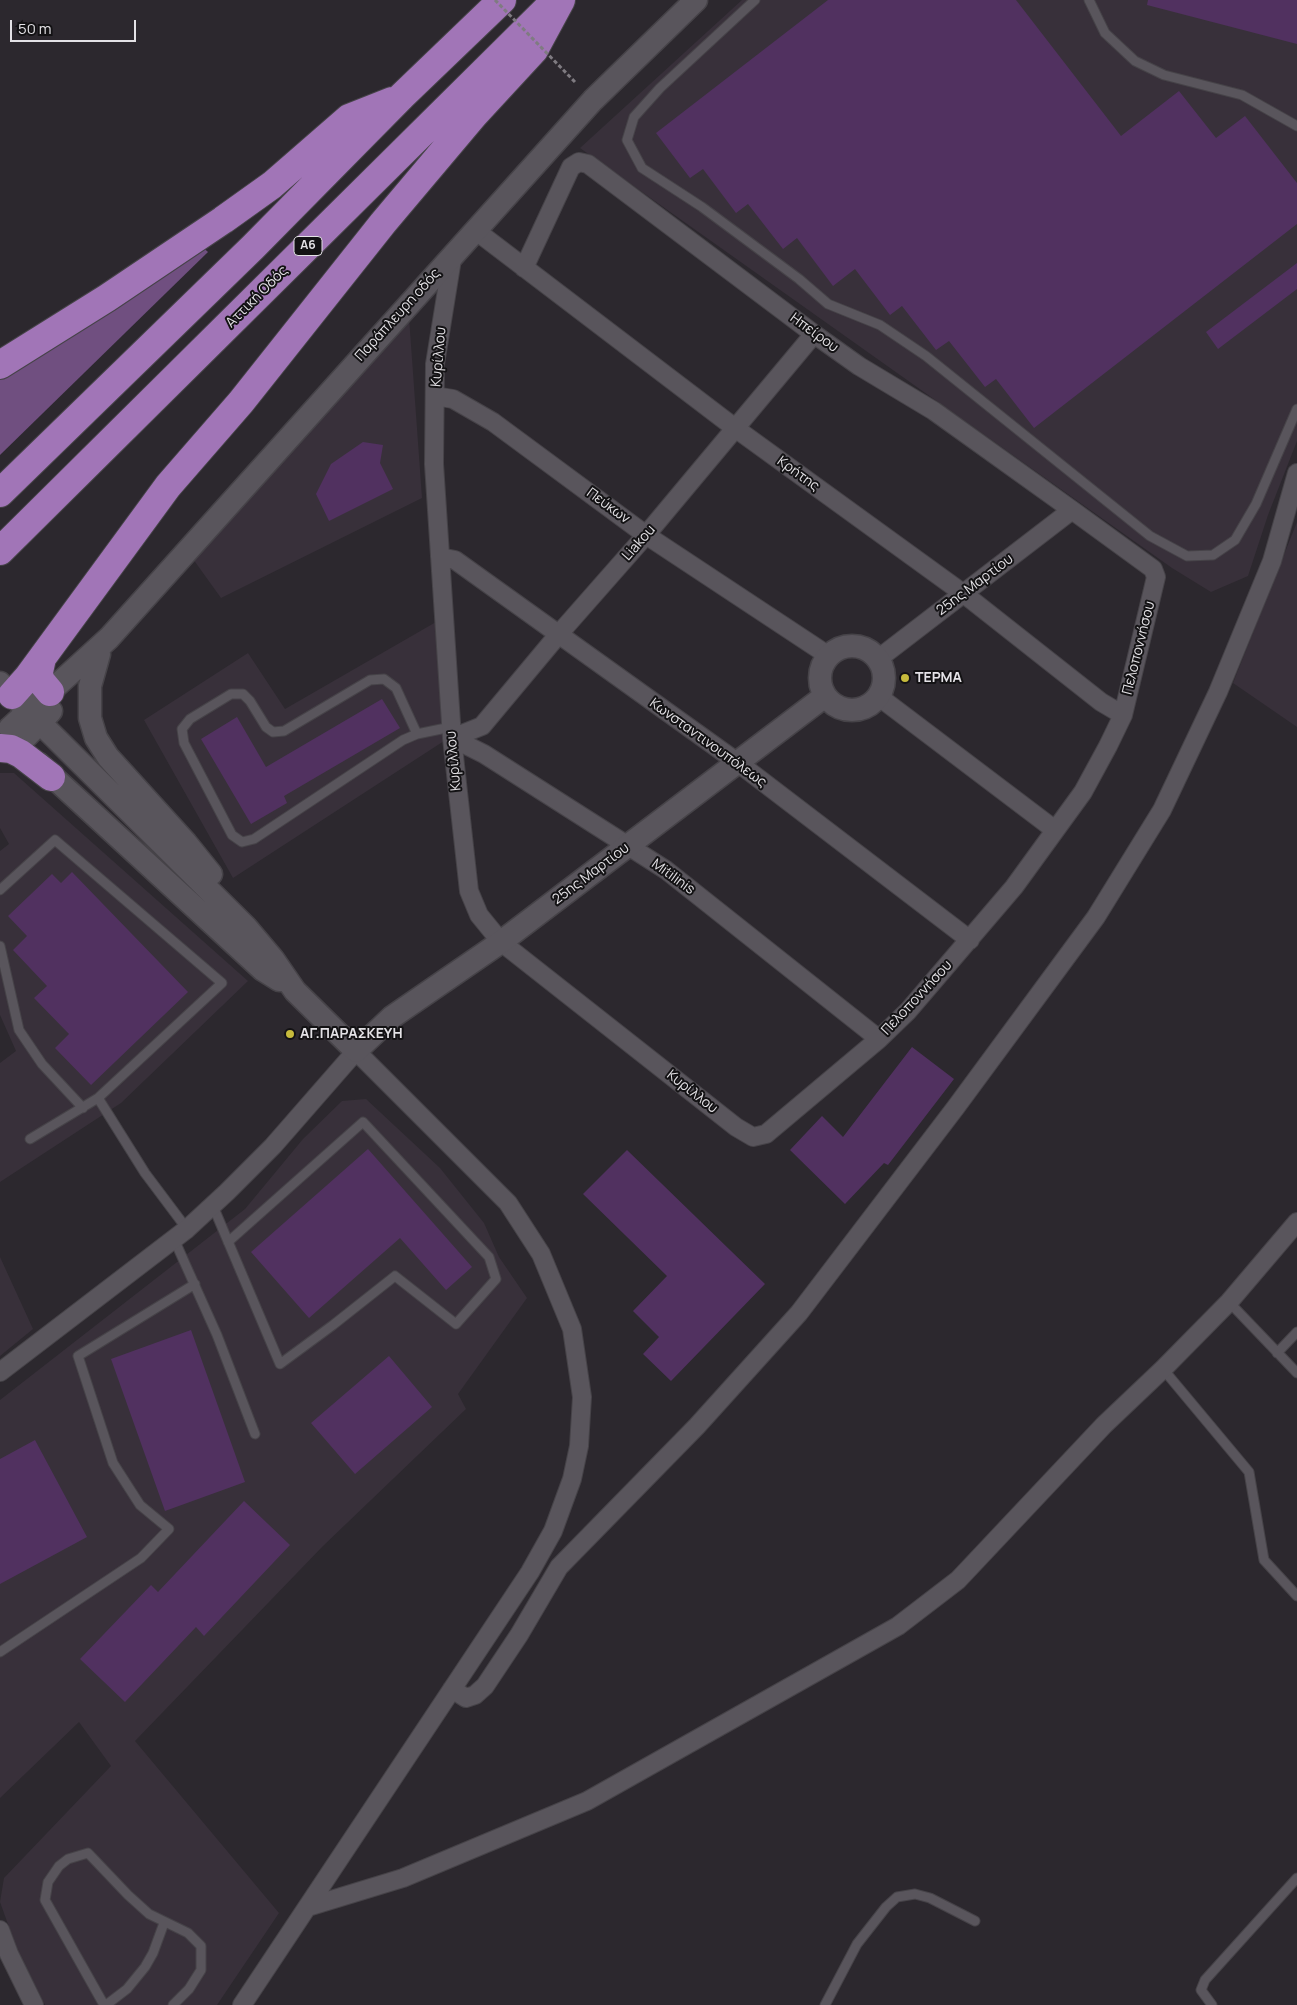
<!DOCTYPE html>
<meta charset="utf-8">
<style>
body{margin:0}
#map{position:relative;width:1297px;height:2005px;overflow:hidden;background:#2c282e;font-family:Manrope,sans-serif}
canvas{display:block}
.scale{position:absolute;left:10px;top:20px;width:126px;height:22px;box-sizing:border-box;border:2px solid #e4e2e6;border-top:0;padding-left:6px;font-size:15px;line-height:18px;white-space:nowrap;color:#e4e2e6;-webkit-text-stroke:4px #131214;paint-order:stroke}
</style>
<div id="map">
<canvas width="1297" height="2005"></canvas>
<div class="scale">50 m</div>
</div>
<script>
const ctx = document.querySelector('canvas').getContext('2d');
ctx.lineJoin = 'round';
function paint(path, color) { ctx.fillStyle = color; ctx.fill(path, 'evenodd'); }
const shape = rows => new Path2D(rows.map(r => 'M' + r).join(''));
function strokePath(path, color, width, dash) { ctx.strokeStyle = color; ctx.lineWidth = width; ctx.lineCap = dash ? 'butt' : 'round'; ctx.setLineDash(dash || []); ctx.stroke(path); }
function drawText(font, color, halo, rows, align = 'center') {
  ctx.font = font + ' Manrope,sans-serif'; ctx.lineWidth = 4; ctx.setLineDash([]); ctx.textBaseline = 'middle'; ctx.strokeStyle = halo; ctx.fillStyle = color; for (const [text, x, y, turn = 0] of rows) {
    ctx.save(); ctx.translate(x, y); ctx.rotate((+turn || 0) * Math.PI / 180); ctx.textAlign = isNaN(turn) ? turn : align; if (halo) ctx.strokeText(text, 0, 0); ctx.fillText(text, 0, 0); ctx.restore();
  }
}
const built = shape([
 [742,0,1297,0,1297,441,1268,515,1248,576,1211,592,1172,568,580,148],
 [409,317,422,498,221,598,193,559],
 [1297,522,1297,727,1233,683],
 [436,622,444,741,233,878,144,720,248,653,285,709],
 [0,773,14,773,248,981,121,1103,0,1182,0,1063,16,1051,0,1015,0,851,9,844,0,828],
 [366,1099,440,1168,484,1223,499,1257,527,1298,458,1394,466,1409,323,1546,135,1741,279,1913,217,2005,45,2005,18,1952,0,1902,4,1878,111,1766,79,1722,0,1798,0,1400,245,1209,303,1139,342,1101],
 [0,1257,33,1329,0,1356]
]);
const forest = shape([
 [199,244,208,252,0,455,0,373]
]);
const building = shape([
 [828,0,1016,0,1121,136,1179,91,1216,138,1245,116,1297,183,1297,224,1034,428,996,379,985,387,949,341,936,350,902,306,890,315,855,269,833,286,797,238,783,249,748,204,736,213,703,169,690,178,656,133],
 [1148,0,1297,0,1297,44,1147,5],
 [1297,263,1297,289,1218,349,1206,332],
 [363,442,383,445,380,463,393,489,329,521,316,494,331,464],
 [382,699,400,728,284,796,287,803,251,824,201,739,237,717,266,767],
 [72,872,188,992,91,1085,55,1048,69,1034,34,998,47,986,13,950,27,936,8,916,52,874,61,883],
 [912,1047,954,1079,888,1165,884,1163,845,1204,790,1150,822,1116,843,1137],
 [368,1149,472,1267,446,1290,400,1238,309,1318,251,1252],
 [627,1150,765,1284,671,1381,643,1354,659,1337,633,1311,667,1276,583,1194],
 [191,1330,245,1482,165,1511,111,1359],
 [389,1356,432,1407,355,1474,311,1423],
 [35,1440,87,1537,0,1584,0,1459],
 [244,1501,290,1545,204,1636,196,1627,125,1702,80,1659,151,1585,158,1592]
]);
const service = shape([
 [755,0,660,88,634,117,627,140,642,168,702,207,799,279,828,304,880,325,926,356,1150,536,1187,556,1213,555,1235,540,1256,504,1297,409],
 [1089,0,1105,33,1135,61,1164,75,1242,95,1297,126],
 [417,734,396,688,384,679,370,680,284,731,273,732,266,727,250,701,243,694,231,694,190,719,182,729,184,743,232,835,242,842,254,839,403,740,417,734,451,727],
 [0,890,55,840,222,983,98,1098,30,1139],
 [0,946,19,1030,42,1064,83,1108],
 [98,1098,145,1173,187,1229],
 [213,1206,280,1364,333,1325,395,1276,456,1324,496,1279,489,1257,363,1122,228,1242],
 [174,1239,217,1335,255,1434],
 [1229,1302,1297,1373],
 [1277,1353,1297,1332],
 [1163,1369,1249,1472,1264,1560,1297,1596],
 [0,1652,141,1558,169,1529,140,1505,113,1463,78,1356,195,1284],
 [104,2005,45,1900,48,1882,59,1866,68,1859,88,1853,128,1895,149,1914,188,1933,201,1946,201,1970,189,1989,173,2005],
 [106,2005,127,1989,145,1967,153,1953,164,1923],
 [825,2005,857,1944,886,1907,897,1897,915,1894,930,1898,975,1921],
 [1212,2005,1201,1990,1205,1980,1297,1878]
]);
const minor = shape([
 [475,230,735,428,964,594,1101,702,1123,715],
 [453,253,435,364,434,464,452,738,469,891,479,915,501,942,736,1127,753,1137,766,1134,879,1039,908,1011,1014,887,1083,792,1108,746,1123,715,1156,577,1153,569,1072,510,934,411,859,366,814,334,588,164,579,162,571,167,524,268],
 [435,396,453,399,493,422,646,535,829,656],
 [440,557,455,560,737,762,970,940],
 [878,659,1072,510],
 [878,696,1055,830],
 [452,738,482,726,558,635,646,535,814,334],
 [452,738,484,754,666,870,879,1039],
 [0,1372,187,1229,227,1192,273,1146,356,1051,508,1203,541,1254,572,1329,582,1397,579,1446,572,1479,553,1531,530,1572,242,2005],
 [452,1689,466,1698,475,1695,485,1686,519,1635,559,1567,697,1426,799,1313,956,1107,1096,917,1162,810,1218,692,1272,561,1297,473],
 [308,1907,403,1878,587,1801,898,1626,958,1580,1104,1425,1163,1369,1229,1302,1297,1222],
 [0,1930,9,1954,34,2005]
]);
const tertiary = shape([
 '820 678a32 32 0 1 1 64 0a32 32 0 1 1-64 0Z',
 [99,654,90,686,90,718,96,738,108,757,186,843,211,874],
 [0,683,246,927,273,959,295,991,356,1051,392,1017,501,942,825,696],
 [10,728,109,638,593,100,696,0],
 [22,741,51,711],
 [39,764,263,970,279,980]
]);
const motorway = shape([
 [0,365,107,298,223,220,272,185,349,118,392,101],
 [0,493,253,247,402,96,502,0],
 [0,551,546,10],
 [42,658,39,672,40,680,50,692],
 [12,695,28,677,168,486,241,402,383,223,474,115,534,50,561,0],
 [0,748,11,749,21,754,51,777]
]);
const pathBridge = shape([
 [495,0,576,83]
]);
const markers = [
 [905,678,5,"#c7bb3c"],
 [290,1034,5,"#c7bb3c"]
];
const shields = [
 [308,246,28]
];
const shieldNames = [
 ["Α6",308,246]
];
const streetNames = [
 ["Αττική Οδός",257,297,-45],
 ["Παράπλευρη οδός",398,315,-48],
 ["Ηπείρου",814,333,36],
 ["Κυρίλλου",439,357,-85],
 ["Κρήτης",798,474,36],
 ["Πεύκων",608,506,36],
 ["Liakou",639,543,-49],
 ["25ης Μαρτίου",975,585,-37],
 ["Πελοποννήσου",1139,648,-76],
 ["Κωνσταντινουπόλεως",708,743,36],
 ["Κυρίλλου",454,761,-95],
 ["25ης Μαρτίου",591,874,-37],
 ["Mitilinis",673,877,36],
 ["Πελοποννήσου",917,998,-47],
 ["Κυρίλλου",692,1092,38]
];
const poiNames = [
 ["ΤΕΡΜΑ",915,678],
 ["ΑΓ.ΠΑΡΑΣΚΕΥΗ",300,1034]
];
paint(built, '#38303a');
paint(forest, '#704f80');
paint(building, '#513160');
strokePath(service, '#464348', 11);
strokePath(minor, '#464348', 20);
strokePath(tertiary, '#464348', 25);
strokePath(motorway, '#464348', 30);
strokePath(service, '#59555c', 9);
strokePath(minor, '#59555c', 18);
strokePath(tertiary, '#59555c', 22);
strokePath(motorway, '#a175b7', 28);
strokePath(pathBridge, '#7f7b81', 3, [4, 2.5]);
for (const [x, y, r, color] of markers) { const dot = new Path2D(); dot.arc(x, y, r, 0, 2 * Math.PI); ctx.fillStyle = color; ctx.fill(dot); strokePath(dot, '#131214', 2); }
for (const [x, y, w] of shields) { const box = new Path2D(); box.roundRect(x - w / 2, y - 9.5, w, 19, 4); ctx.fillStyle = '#131214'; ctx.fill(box); strokePath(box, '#e4e2e6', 1); }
drawText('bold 12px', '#e4e2e6', null, shieldNames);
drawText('14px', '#e4e2e6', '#131214', streetNames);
drawText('bold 14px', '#e4e2e6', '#131214', poiNames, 'left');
</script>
